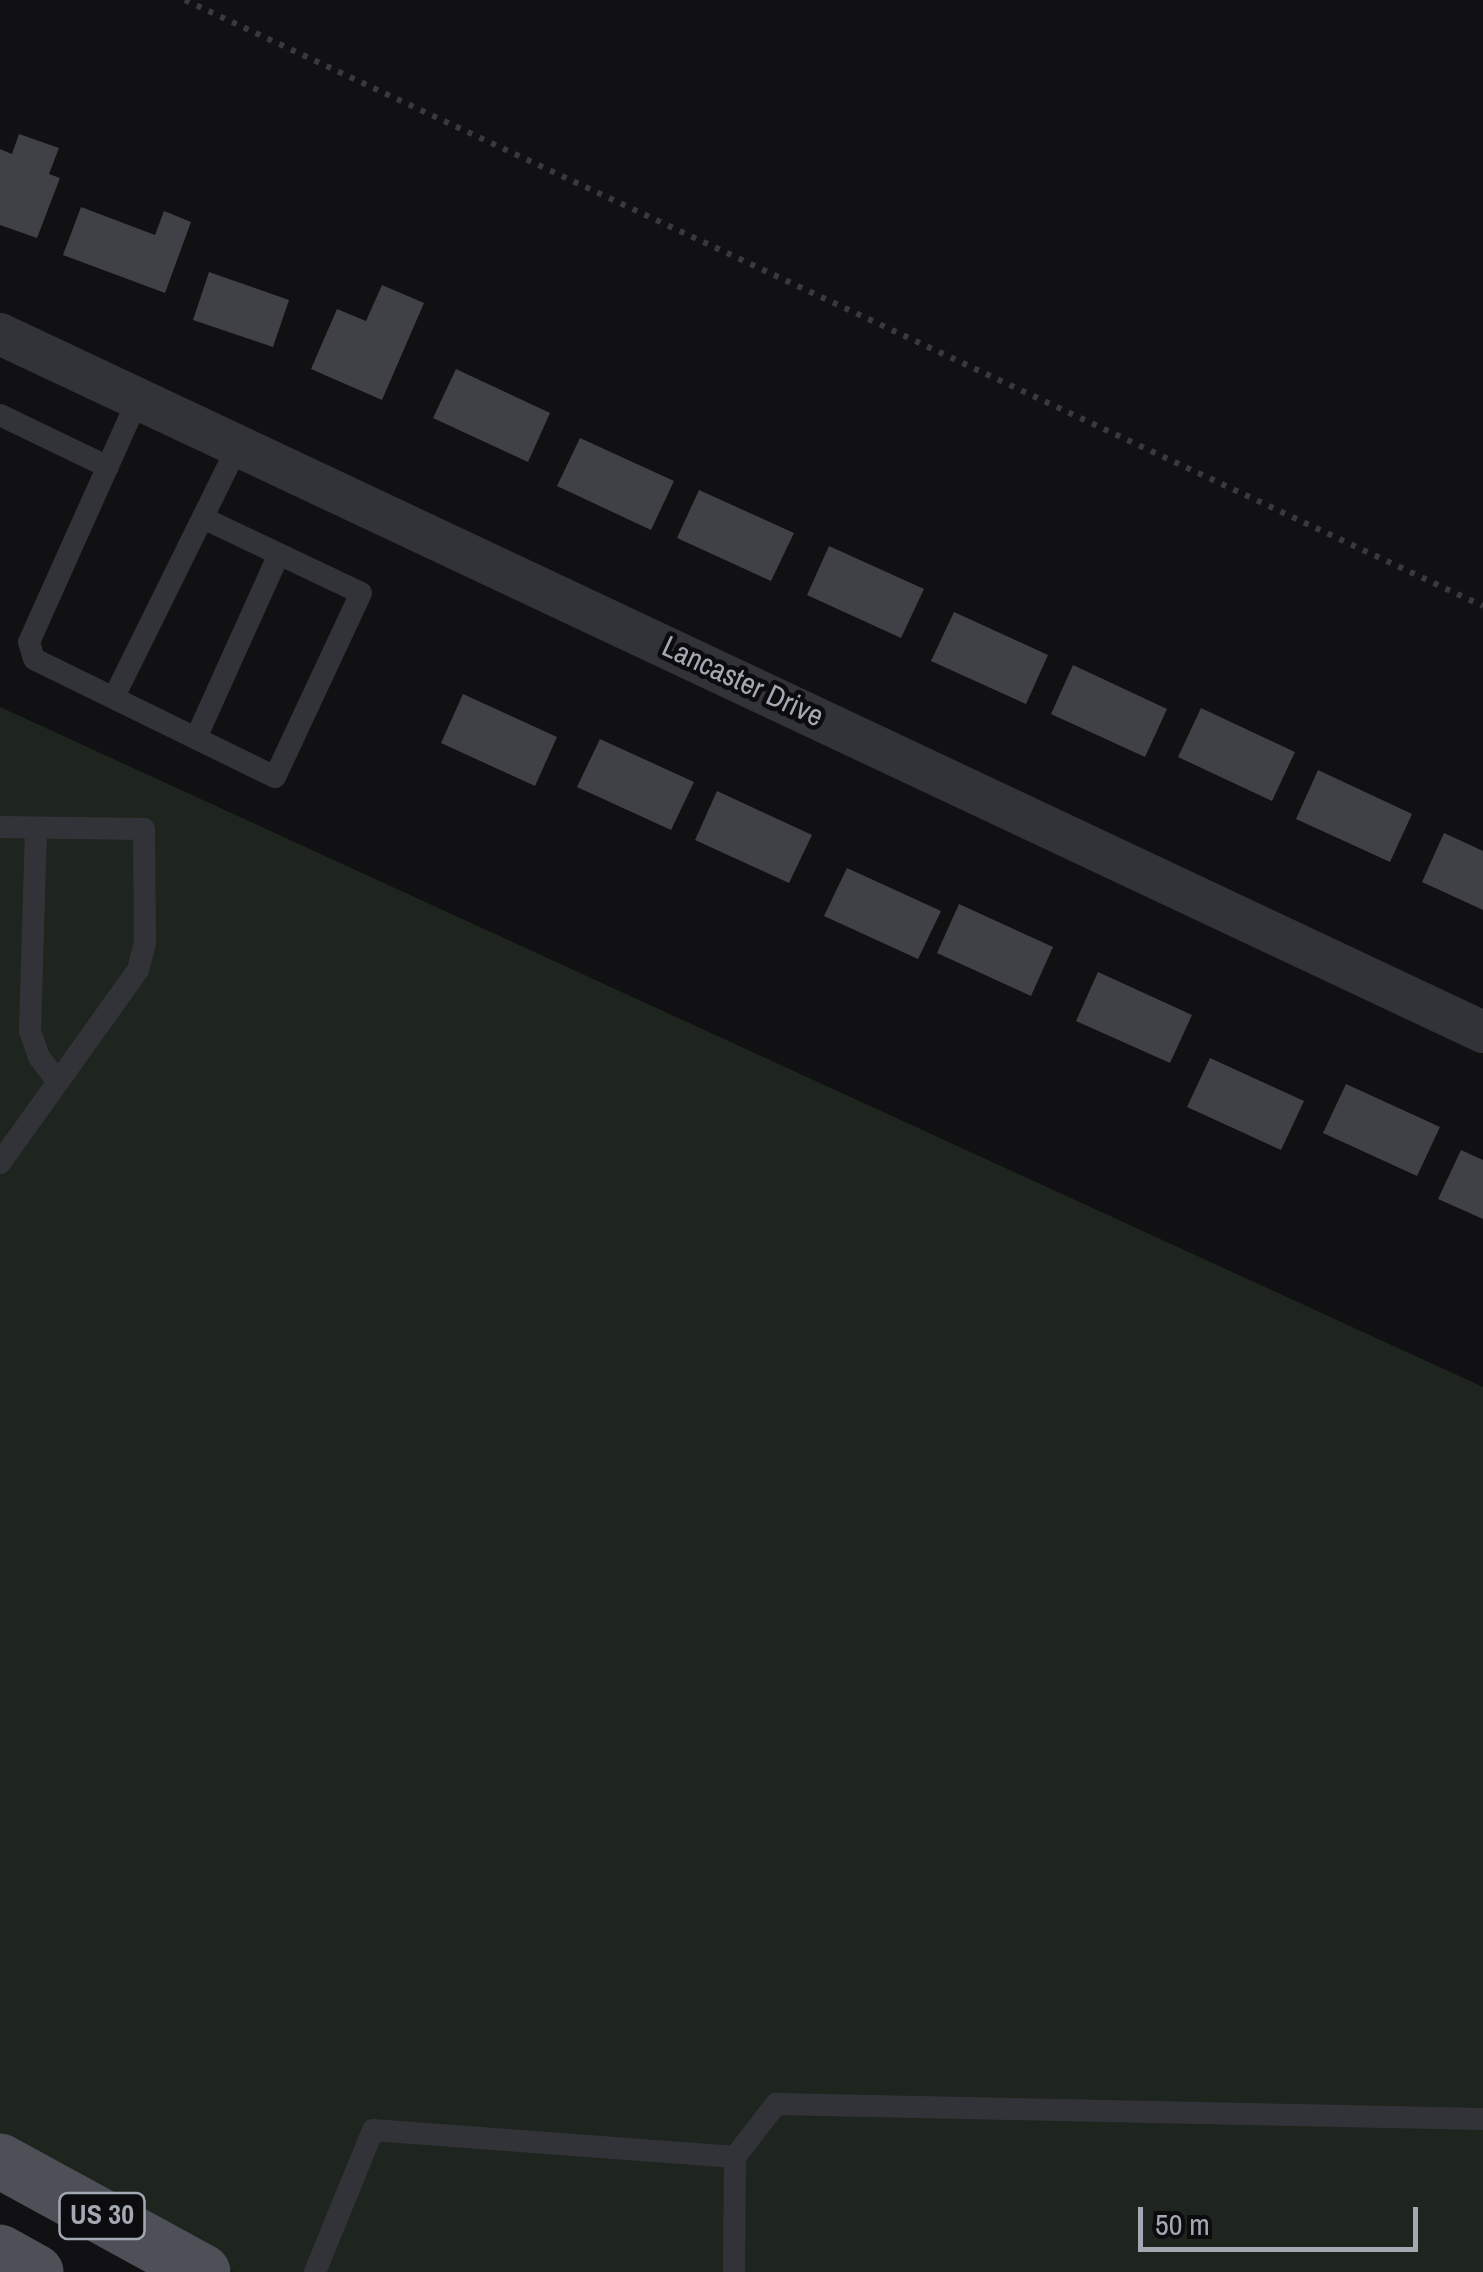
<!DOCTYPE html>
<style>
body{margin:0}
#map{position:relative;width:1483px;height:2272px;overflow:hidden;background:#111113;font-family:"Archivo Narrow",sans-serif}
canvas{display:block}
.scale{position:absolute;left:1138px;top:2207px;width:280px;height:45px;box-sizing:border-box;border:5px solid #a3a8b3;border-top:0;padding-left:12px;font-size:30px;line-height:35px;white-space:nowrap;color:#a3a8b3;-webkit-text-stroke:8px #0c0c0e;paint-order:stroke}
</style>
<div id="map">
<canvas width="1483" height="2272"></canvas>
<div class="scale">50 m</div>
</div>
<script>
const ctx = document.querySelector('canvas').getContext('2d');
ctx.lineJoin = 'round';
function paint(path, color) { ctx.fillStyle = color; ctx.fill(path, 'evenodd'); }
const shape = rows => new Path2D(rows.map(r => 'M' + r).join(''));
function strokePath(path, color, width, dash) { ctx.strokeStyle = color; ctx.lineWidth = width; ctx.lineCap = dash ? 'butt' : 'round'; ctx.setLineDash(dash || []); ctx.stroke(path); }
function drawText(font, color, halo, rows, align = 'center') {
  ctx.font = font + ' "Archivo Narrow",sans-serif'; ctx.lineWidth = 9; ctx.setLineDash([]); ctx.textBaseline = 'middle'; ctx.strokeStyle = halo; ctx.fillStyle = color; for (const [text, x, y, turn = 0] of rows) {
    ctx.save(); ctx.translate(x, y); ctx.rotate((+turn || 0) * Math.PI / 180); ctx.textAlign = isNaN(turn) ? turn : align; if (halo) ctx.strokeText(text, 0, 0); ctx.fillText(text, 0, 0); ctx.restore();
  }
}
const green = shape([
 [0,707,1483,1387,1483,2272,234,2272,0,2144]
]);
const building = shape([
 [19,134,59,148,49,174,60,178,37,238,0,225,0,149,12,154],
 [81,207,155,235,164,211,191,222,165,293,63,255],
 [209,272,289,300,273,347,193,320],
 [382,285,424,303,382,400,311,369,337,309,366,321],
 [456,369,550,413,528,462,433,418],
 [580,438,674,481,651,530,557,486],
 [699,490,794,533,771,581,677,538],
 [829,546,924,589,901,638,807,595],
 [954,612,1048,655,1026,704,931,661],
 [1073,665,1167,709,1145,757,1051,714],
 [463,694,557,737,535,786,441,743],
 [1201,708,1295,752,1272,801,1178,757],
 [600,739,694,782,671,830,577,787],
 [1318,770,1412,814,1390,862,1296,819],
 [717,791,812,835,789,883,695,840],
 [1444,833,1483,851,1483,910,1422,882],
 [847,868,941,911,918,959,824,916],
 [959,904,1053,947,1031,996,937,953],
 [1098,972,1192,1015,1170,1063,1076,1021],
 [1210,1058,1304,1101,1281,1150,1187,1107],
 [1346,1084,1440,1127,1417,1176,1323,1133],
 [1461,1150,1483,1160,1483,1219,1438,1199]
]);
const path = shape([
 [185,0,1483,606]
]);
const service = shape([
 [138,399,29,642,34,659,275,777,361,593,203,518],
 [0,415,108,467],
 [114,697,238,446],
 [196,738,279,554],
 [0,827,144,829,145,943,138,970,0,1163],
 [36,828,30,1031,39,1057,58,1082],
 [315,2272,373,2130,735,2157],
 [734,2272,735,2157,776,2104,1483,2119]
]);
const minor = shape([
 [0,334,1483,1032]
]);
const primary = shape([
 [0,2161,203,2272],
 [0,2252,36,2272]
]);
const shields = [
 [102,2216,85]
];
const shieldNames = [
 ["US 30",102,2216]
];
const streetNames = [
 ["Lancaster Drive",742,683,25]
];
paint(green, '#1e251f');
paint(building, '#404146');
strokePath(path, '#383a3f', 6, [5, 8]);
strokePath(service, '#323338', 22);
strokePath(minor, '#323338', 42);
strokePath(primary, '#4e5057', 55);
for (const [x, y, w] of shields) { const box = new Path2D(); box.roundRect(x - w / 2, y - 23, w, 46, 8); ctx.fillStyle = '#0c0c0e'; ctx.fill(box); strokePath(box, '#a3a8b3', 2.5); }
drawText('bold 28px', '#a3a8b3', null, shieldNames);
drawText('30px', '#a3a8b3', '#0c0c0e', streetNames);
</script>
